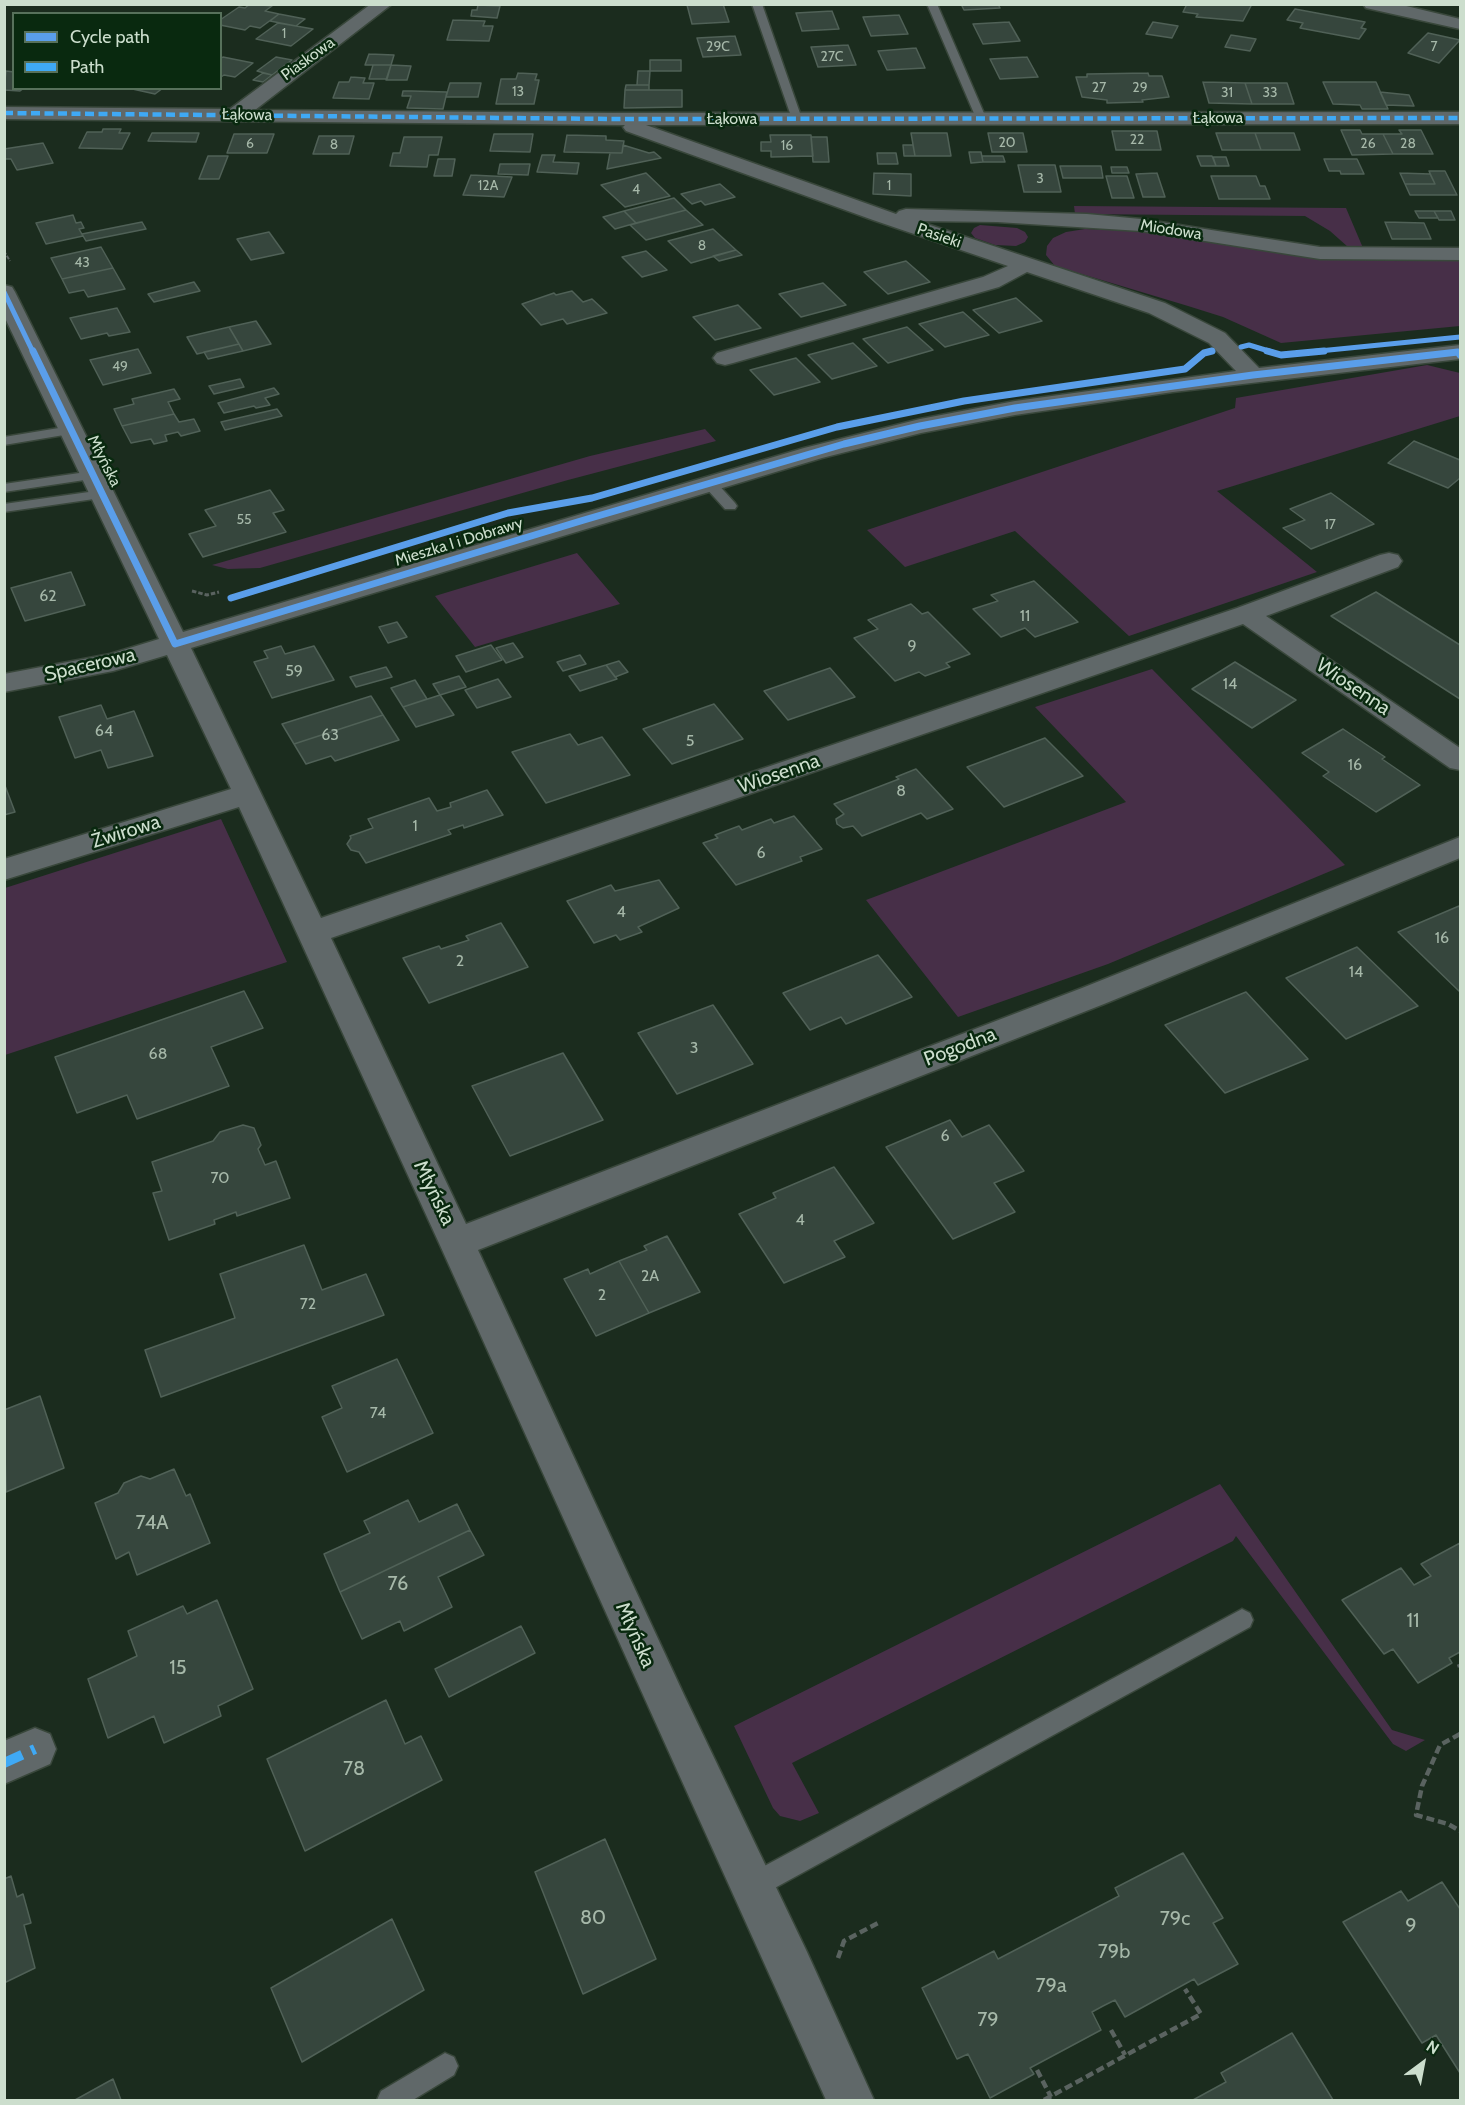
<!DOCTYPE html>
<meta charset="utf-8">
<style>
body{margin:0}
#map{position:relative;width:1465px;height:2105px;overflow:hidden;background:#1b2c1e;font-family:Cabin,sans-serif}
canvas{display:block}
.frame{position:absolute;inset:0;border:6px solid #ccdecd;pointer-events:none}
.legend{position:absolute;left:12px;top:12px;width:210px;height:78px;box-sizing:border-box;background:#09290f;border:2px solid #57715b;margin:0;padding:8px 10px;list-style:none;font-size:18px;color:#ccdecd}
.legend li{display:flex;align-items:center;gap:12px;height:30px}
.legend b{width:30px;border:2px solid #57715b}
.north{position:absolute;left:1393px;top:2033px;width:60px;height:60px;-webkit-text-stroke:4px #09290f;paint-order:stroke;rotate:32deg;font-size:16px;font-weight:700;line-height:24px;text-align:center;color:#ccdecd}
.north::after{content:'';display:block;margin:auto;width:21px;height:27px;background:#ccdecd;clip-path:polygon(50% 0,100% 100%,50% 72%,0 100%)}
</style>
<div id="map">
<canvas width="1465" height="2105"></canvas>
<div class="frame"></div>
<ul class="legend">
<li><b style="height:8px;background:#5a9eea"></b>Cycle path</li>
<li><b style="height:8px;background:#3fa9f5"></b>Path</li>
</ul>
<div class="north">N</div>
</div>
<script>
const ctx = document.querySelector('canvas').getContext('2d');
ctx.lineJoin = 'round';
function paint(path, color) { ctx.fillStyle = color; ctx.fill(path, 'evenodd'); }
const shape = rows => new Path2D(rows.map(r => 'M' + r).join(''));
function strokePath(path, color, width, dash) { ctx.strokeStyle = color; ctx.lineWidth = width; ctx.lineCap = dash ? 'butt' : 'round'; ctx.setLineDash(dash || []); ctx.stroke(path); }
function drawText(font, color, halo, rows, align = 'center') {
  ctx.font = font + ' Cabin,sans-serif'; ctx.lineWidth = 5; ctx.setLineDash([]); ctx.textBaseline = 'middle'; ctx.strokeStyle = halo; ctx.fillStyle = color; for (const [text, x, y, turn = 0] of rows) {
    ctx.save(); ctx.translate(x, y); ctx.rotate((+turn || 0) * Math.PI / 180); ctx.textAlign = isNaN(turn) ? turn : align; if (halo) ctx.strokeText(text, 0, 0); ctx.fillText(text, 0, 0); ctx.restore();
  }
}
const green = shape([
 [1074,206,1346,208,1363,248,1348,247,1330,231,1305,216,1075,214],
 [980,225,1017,228,1025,232,1028,237,1025,242,1016,246,995,245,975,238,971,233,974,228],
 [1085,229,1137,231,1315,258,1460,260,1460,326,1281,343,1223,317,1188,306,1055,266,1046,255,1047,246,1053,238,1066,232],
 [1427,365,1460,373,1460,416,1217,491,1317,572,1129,636,1015,531,905,567,867,530,1235,408,1236,398],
 [705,429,716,441,568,480,260,568,228,569,212,565,590,456],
 [577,553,620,604,475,647,435,596],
 [1152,669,1345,865,1108,964,958,1017,866,900,1126,802,1035,707],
 [221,819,287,962,5,1055,5,888],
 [1220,1484,1392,1730,1425,1740,1406,1751,1393,1744,1236,1536,1233,1541,792,1763,819,1813,800,1821,780,1816,773,1808,734,1726]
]);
const building = shape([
 [250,4,272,6,265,11,279,14,260,28,250,26,245,30,220,25,220,20,239,7,245,8,250,4],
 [723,4,729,22,692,24,687,5,723,4],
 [961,4,998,4,1000,8,964,10,961,4],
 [1187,4,1252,4,1243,21,1196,17,1198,14,1183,12,1187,4],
 [478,5,500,6,497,18,471,16,472,10,477,10,478,5],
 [1295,9,1365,22,1361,28,1366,29,1359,39,1300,28,1303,23,1287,20,1295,9],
 [832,11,839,29,802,31,796,13,832,11],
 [279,14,305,19,296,26,270,21,279,14],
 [899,15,908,34,871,36,863,17,899,15],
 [453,20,485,21,483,26,493,26,489,41,447,40,453,20],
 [1009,22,1020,41,983,44,973,24,1009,22],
 [1153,22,1178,26,1172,38,1146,34,1153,22],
 [278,23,296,26,313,29,291,46,256,39,278,23],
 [1428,33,1460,40,1439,63,1408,53,1428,33],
 [1231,35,1256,39,1250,51,1225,47,1231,35],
 [735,36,741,55,703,57,697,38,735,36],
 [848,45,856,65,818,67,811,47,848,45],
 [916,48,925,68,887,70,878,51,916,48],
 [369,54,394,55,391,65,365,65,369,54],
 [223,57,253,63,235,77,224,75,221,77,220,59,223,57],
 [276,57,292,60,272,75,257,71,276,57],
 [1027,57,1038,77,1000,79,990,59,1027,57],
 [650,60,681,60,681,71,650,71,650,60],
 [373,65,391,65,387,79,369,79,373,65],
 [391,65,411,66,407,80,386,80,391,65],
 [6,71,14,72,14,88,24,88,20,91,4,90,6,71],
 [638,71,650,71,649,85,637,85,638,71],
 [263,73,272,75,263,82,253,80,263,73],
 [518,73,537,74,535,80,539,80,534,104,496,104,501,79,516,79,518,73],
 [1148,73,1149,76,1162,76,1169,97,1142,100,1143,102,1107,103,1107,100,1082,97,1076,77,1087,77,1087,74,1148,73],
 [351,77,365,78,363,83,374,83,369,99,333,98,339,82,349,82,351,77],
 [1203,82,1245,83,1252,104,1209,103,1203,82],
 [1323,82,1376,82,1388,109,1362,109,1360,105,1333,104,1323,82],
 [450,83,481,83,478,97,446,97,450,83],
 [1245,83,1287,83,1294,104,1252,104,1245,83],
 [626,85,649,85,649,90,625,90,626,85],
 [128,88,163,88,155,94,128,88],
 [625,90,682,90,682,107,624,108,625,90],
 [403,91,412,91,447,92,443,109,407,108,411,96,402,96,403,91],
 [1380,92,1409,95,1414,106,1386,105,1380,92],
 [103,129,121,129,119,133,130,133,122,149,79,148,87,132,102,132,103,129],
 [1341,130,1360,130,1362,134,1383,134,1393,154,1352,155,1341,130],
 [1399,130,1421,130,1433,154,1393,154,1383,134,1402,134,1399,130],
 [1112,131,1157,131,1161,150,1116,150,1112,131],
 [152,133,199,133,196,142,148,141,152,133],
 [911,133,947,133,951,156,915,156,911,133],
 [988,133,1023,133,1027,152,992,152,988,133],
 [1216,133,1255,133,1261,150,1222,150,1216,133],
 [1255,133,1294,133,1300,150,1261,150,1255,133],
 [234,134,274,134,267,153,227,153,234,134],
 [494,134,533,134,530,152,490,151,494,134],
 [567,135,606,136,606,140,624,141,622,153,564,152,567,135],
 [770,135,811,135,813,156,771,157,771,151,761,151,761,142,771,142,770,135],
 [319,136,354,136,349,154,313,154,319,136],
 [404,137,442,137,438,155,429,155,427,167,390,166,393,153,400,153,404,137],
 [811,137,827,137,829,162,813,162,811,137],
 [43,143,53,163,17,170,11,159,4,159,4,149,43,143],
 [623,145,649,153,654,152,661,158,607,169,610,153,622,153,623,145],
 [903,145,913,145,915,156,904,156,903,145],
 [969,152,981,152,983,162,971,163,969,152],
 [877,153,896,153,898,164,878,164,877,153],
 [542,155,555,155,553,162,579,163,577,174,537,172,542,155],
 [208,156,228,156,219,179,199,179,208,156],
 [982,156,1003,156,1005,162,983,162,982,156],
 [1197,156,1212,156,1216,166,1201,166,1197,156],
 [1213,157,1226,157,1229,166,1216,166,1213,157],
 [438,159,455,159,452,176,434,176,438,159],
 [1324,159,1357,159,1364,174,1341,174,1340,171,1329,171,1324,159],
 [500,164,530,164,528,175,498,174,500,164],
 [1018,165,1055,165,1061,192,1024,192,1018,165],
 [1060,166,1101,166,1103,178,1063,178,1060,166],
 [1111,167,1127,167,1129,173,1112,173,1111,167],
 [1429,171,1445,171,1457,195,1410,195,1405,184,1435,184,1429,171],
 [646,173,670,196,625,207,601,185,646,173],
 [874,173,911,174,911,196,873,194,874,173],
 [1157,173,1165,197,1143,197,1136,174,1157,173],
 [1400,173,1430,174,1435,184,1405,184,1400,173],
 [471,175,512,177,504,197,463,195,471,175],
 [1106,176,1127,176,1134,198,1112,198,1106,176],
 [1211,176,1256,176,1260,186,1265,186,1270,199,1219,199,1211,176],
 [720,184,735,197,705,205,701,201,692,204,681,194,720,184],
 [674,198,686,210,636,223,624,211,674,198],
 [686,210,703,225,646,240,630,225,686,210],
 [624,211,636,223,615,229,603,217,624,211],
 [1415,211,1434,211,1438,218,1419,218,1415,211],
 [1434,211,1451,211,1455,220,1439,220,1434,211],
 [73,215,76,223,81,222,84,228,79,229,83,236,46,244,36,223,73,215],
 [142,222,146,229,86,241,82,234,142,222],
 [1385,222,1424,223,1431,239,1392,239,1385,222],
 [713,229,736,250,691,263,668,241,713,229],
 [269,232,284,253,251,260,237,239,269,232],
 [101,247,113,268,62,279,51,258,101,247],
 [736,250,742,255,719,261,713,256,736,250],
 [646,251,667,270,642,277,622,257,646,251],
 [906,261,930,282,888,294,864,272,906,261],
 [113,268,125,289,88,297,84,290,69,293,62,279,113,268],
 [194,282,200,291,154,302,148,294,194,282],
 [823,283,846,305,801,317,779,294,823,283],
 [572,291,583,302,592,299,607,313,567,324,563,319,541,325,522,304,554,293,556,295,572,291],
 [1016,298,1042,321,999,333,973,310,1016,298],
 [738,305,761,328,715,340,693,317,738,305],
 [117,308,130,332,109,336,107,333,81,339,70,318,117,308],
 [963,312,989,335,945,347,919,324,963,312],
 [256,321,271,344,243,351,229,327,256,321],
 [229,327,239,344,197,354,187,337,229,327],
 [907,327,933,350,888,363,863,339,907,327],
 [853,343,877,366,832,379,808,355,853,343],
 [239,344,243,351,208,359,204,352,239,344],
 [138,349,151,373,103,385,90,360,138,349],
 [796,358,820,382,774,395,750,370,796,358],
 [240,379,244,387,214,394,209,386,240,379],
 [274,388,279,394,265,398,270,405,256,408,254,406,224,413,218,403,274,388],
 [174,389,180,399,168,402,174,414,122,426,114,409,134,404,132,399,174,389],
 [277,409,282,416,225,430,221,422,277,409],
 [174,414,179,422,194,419,200,431,181,436,178,432,165,435,167,441,154,444,151,439,131,443,122,426,174,414],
 [1414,441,1460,460,1460,478,1448,488,1388,463,1414,441],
 [270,490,284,510,273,513,286,532,203,557,189,534,216,526,205,510,270,490],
 [1331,493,1374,524,1311,549,1283,528,1305,520,1290,509,1331,493],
 [71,572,85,605,25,621,11,588,71,572],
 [1034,581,1078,622,1035,637,1025,628,1001,637,973,609,998,601,991,595,1034,581],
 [1376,592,1460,645,1460,699,1331,616,1376,592],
 [911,604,922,614,928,612,970,654,946,663,950,667,925,676,919,672,895,681,854,638,878,629,868,620,911,604],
 [397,622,407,637,388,643,379,627,397,622],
 [513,643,523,657,506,663,496,648,513,643],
 [491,645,502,660,466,672,456,656,491,645],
 [281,646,285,654,314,646,334,680,272,698,254,662,268,658,264,651,281,646],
 [580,655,586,664,563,671,557,662,580,655],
 [619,661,628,672,615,677,606,665,619,661],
 [1235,662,1296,700,1252,728,1192,689,1235,662],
 [606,665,617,679,580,691,569,676,606,665],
 [386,667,392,677,356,687,350,677,386,667],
 [830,668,855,697,788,720,764,691,830,668],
 [459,676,466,687,440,695,433,684,459,676],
 [498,679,511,697,477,708,465,690,498,679],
 [415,680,427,699,403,707,391,688,415,680],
 [440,695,454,715,416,727,403,707,440,695],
 [371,696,383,715,294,744,282,724,371,696],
 [714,704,743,739,672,764,643,729,714,704],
 [101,705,107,719,134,711,153,756,108,768,101,750,75,758,59,717,101,705],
 [383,715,399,740,335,761,331,756,306,764,294,744,383,715],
 [1343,729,1385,757,1382,759,1420,785,1376,812,1323,776,1329,772,1302,753,1343,729],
 [570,734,578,745,602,737,630,775,546,803,512,752,570,734],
 [1045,738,1083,776,1004,807,967,767,1045,738],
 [916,769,953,809,927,819,921,813,862,836,853,826,843,828,837,824,836,819,844,814,834,804,899,779,896,777,916,769],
 [4,783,15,812,4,815,4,783],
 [487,790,503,815,464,828,463,825,448,830,451,834,366,863,359,852,351,850,347,844,351,838,350,836,373,828,368,819,429,798,437,811,451,807,450,803,487,790],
 [794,816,822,849,800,857,802,861,736,885,703,843,718,838,715,835,739,826,742,830,771,819,774,823,794,816],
 [659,880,679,908,638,927,642,932,620,940,616,935,594,943,567,901,611,885,615,891,659,880],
 [1459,906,1460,908,1460,992,1398,932,1459,906],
 [501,923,528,967,429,1003,403,958,439,946,441,949,469,940,466,936,501,923],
 [1357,947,1418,1006,1346,1039,1286,978,1357,947],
 [878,955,912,997,846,1024,841,1017,810,1030,783,993,878,955],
 [244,991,263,1028,211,1047,229,1086,137,1119,127,1095,77,1113,55,1057,244,991],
 [1246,992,1308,1059,1225,1093,1165,1025,1246,992],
 [713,1005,753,1064,677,1094,638,1033,713,1005],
 [563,1053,603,1120,510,1156,472,1086,563,1053],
 [950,1120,962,1137,989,1125,1024,1171,994,1183,1015,1212,953,1239,886,1147,950,1120],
 [243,1125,254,1128,261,1145,258,1149,265,1165,276,1161,290,1198,237,1216,236,1212,214,1220,215,1224,169,1240,153,1193,162,1191,152,1162,213,1141,220,1132,243,1125],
 [834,1167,874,1223,834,1241,845,1257,784,1283,739,1214,776,1198,773,1193,834,1167],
 [667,1236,700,1292,649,1313,619,1261,647,1250,644,1246,667,1236],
 [304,1245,322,1290,366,1274,384,1315,161,1397,145,1350,235,1318,220,1274,304,1245],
 [619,1261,649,1313,596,1336,564,1279,588,1269,590,1274,619,1261],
 [397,1359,433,1433,347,1472,322,1417,342,1408,332,1386,397,1359],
 [40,1396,64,1468,6,1492,4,1410,40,1396],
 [174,1469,186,1496,190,1494,210,1543,137,1575,129,1552,116,1559,95,1503,118,1493,124,1483,141,1476,150,1479,174,1469],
 [408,1500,419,1522,457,1504,470,1530,340,1592,324,1554,370,1533,364,1521,408,1500],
 [470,1530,484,1555,438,1577,452,1607,404,1631,400,1621,362,1639,340,1592,470,1530],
 [1460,1543,1460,1652,1449,1658,1452,1663,1418,1683,1393,1649,1384,1654,1342,1600,1401,1568,1414,1585,1431,1576,1421,1564,1460,1543],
 [217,1600,253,1689,218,1706,221,1716,164,1743,154,1716,108,1738,88,1679,137,1656,128,1631,183,1606,187,1614,217,1600],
 [521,1626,535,1653,449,1697,435,1669,521,1626],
 [386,1700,405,1744,421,1736,442,1780,305,1851,267,1759,386,1700],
 [605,1839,656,1959,583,1994,535,1872,605,1839],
 [1183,1853,1223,1918,1213,1923,1238,1964,1198,1985,1194,1979,1125,2017,1115,2000,1103,2006,1092,2012,1101,2030,1030,2068,1034,2074,990,2098,968,2054,957,2059,922,1988,994,1951,998,1959,1119,1896,1115,1888,1183,1853],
 [11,1876,17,1897,23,1894,31,1923,24,1925,35,1968,4,1983,4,1879,11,1876],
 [1442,1882,1460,1909,1460,2073,1436,2035,1422,2043,1343,1922,1401,1891,1408,1901,1442,1882],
 [392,1919,424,1990,302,2062,271,1988,392,1919],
 [1292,2033,1333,2100,1193,2100,1226,2082,1221,2073,1292,2033],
 [113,2079,121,2100,75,2100,113,2079]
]);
const pathFar2 = shape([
 [4,251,10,261]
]);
const pathFar1 = shape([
 [192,591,207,595,219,592]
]);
const path = shape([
 [1459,1664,1460,1667],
 [1460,1734,1440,1745,1422,1786,1416,1815,1448,1824,1460,1831],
 [838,1958,844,1941,880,1922],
 [1111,2030,1125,2055],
 [1037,2070,1051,2097],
 [1044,2100,1201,2014,1185,1989]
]);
const lane = shape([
 [752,4,762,4,802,119,801,121,797,122,792,119,752,4],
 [927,4,937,4,986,118,985,120,977,120,976,118,927,4],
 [71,426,78,430,76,433,4,445,4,437,71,426],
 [93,471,98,472,100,475,98,478,4,492,4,484,93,471],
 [710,480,715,481,735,503,737,506,735,509,725,509,705,487,703,484,710,480],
 [103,490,108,491,110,494,108,497,4,512,4,504,103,490],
 [1242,1609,1250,1613,1253,1620,1250,1627,762,1895,753,1898,744,1895,741,1886,744,1877,1242,1609],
 [445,2053,454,2057,458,2066,454,2075,413,2100,377,2100,381,2091,445,2053]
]);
const street = shape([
 [371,4,392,4,255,110,611,113,1460,112,1460,124,646,125,896,214,899,211,906,209,1087,214,1141,219,1320,247,1460,248,1460,260,1320,259,1141,231,997,222,918,221,1165,303,1225,333,1259,368,1460,345,1460,359,1173,392,1015,415,921,433,822,458,191,648,321,918,1237,608,1380,555,1389,553,1398,555,1402,561,1398,567,1266,616,1460,748,1460,770,1450,768,1243,624,331,938,466,1224,1082,988,1460,837,1460,858,1104,1004,478,1250,684,1695,807,1952,874,2100,826,2100,439,1243,239,807,4,880,4,859,231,789,167,655,113,671,4,692,4,674,110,654,159,639,4,316,4,285,12,287,15,292,183,632,804,448,920,419,1015,401,1236,371,1209,343,1149,313,1027,272,999,287,733,363,725,365,717,363,713,358,717,353,983,277,1008,266,873,220,626,131,623,127,625,125,4,119,4,107,230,109,371,4],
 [1363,4,1398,4,1460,19,1460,29,1366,8,1363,4],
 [35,1728,50,1734,56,1749,50,1764,4,1784,4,1741,35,1728]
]);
const quietFar1 = shape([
 [4,113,611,119,1460,118]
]);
const quiet = shape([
 [4,1763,35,1749]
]);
const cyclewayFar1 = shape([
 [4,292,33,352],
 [1241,347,1249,345,1272,352],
 [1207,352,1212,351],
 [1309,352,1460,337]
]);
const cycleway = shape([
 [33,351,175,644,584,520,844,444,920,426,1015,408,1253,375,1458,352,1460,355],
 [1267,351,1281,355,1324,351],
 [231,598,508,513,592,498,837,427,964,401,1185,369,1204,353,1212,351]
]);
const farNumbernames = [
 ["1",284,34],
 ["29C",718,47],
 ["7",1434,47],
 ["27C",832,57],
 ["27",1099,88],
 ["29",1140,88],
 ["13",518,92],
 ["31",1227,93],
 ["33",1270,93],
 ["22",1137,140],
 ["20",1007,143],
 ["6",250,144],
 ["26",1368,144],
 ["28",1408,144],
 ["8",334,145],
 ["16",787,146],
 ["3",1040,179],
 ["12A",488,186],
 ["1",889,186],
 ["4",636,190],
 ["8",702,246],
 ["43",82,263],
 ["49",120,367],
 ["55",244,520],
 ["17",1330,525]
];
const farStreetnames = [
 ["Piaskowa",308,59,-36],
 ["Łąkowa",247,115,1],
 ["Łąkowa",1218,118],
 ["Łąkowa",732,119],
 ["Miodowa",1171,230,9],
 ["Pasieki",939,236,19],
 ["Młyńska",104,461,63],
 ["Mieszka I i Dobrawy",459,542,-17]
];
const numberNames = [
 ["62",48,596],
 ["11",1025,616],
 ["9",912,646],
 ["59",294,671],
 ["14",1230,684],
 ["64",104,731],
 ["63",330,735],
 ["5",690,741],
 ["16",1355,765],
 ["8",901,791],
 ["1",415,826],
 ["6",761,853],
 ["4",621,912],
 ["16",1442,938],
 ["2",460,961],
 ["14",1356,972],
 ["3",694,1048],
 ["68",158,1054],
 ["6",945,1136],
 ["70",220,1178],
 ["4",800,1220],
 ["2A",650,1276],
 ["2",602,1295],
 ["72",308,1304],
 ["74",378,1413]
];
const streetNames = [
 ["Spacerowa",90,665,-13],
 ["Wiosenna",1353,687,34],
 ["Wiosenna",779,774,-19],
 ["Żwirowa",126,832,-17],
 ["Pogodna",960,1047,-21],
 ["Młyńska",434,1193,64],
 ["Młyńska",635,1635,66]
];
const nearNumbernames = [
 ["74A",152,1523],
 ["76",398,1584],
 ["11",1413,1621],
 ["15",178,1668],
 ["78",354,1769],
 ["80",593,1918],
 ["79c",1175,1919],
 ["9",1411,1926],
 ["79b",1114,1952],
 ["79a",1051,1986],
 ["79",988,2020]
];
paint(green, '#472f48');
paint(building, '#36463d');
strokePath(building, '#506157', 1.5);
strokePath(lane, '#39473b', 3);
strokePath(street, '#39473b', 3);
strokePath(pathFar2, '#5a6360', 2, [4, 1.5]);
strokePath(pathFar1, '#5a6360', 3, [4.5, 2]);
strokePath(path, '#5a6360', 4.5, [8, 4]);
paint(lane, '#606869');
paint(street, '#606869');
strokePath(quietFar1, '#3fa9f5', 4.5, [9, 4.5]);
strokePath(quiet, '#3fa9f5', 10, [20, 10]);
strokePath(cyclewayFar1, '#5a9eea', 5);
strokePath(cycleway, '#5a9eea', 7);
drawText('14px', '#a6b8a9', null, farNumbernames);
drawText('16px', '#ccdecd', '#09290f', farStreetnames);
drawText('16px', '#a6b8a9', null, numberNames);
drawText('20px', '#ccdecd', '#09290f', streetNames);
drawText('20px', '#a6b8a9', null, nearNumbernames);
</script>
